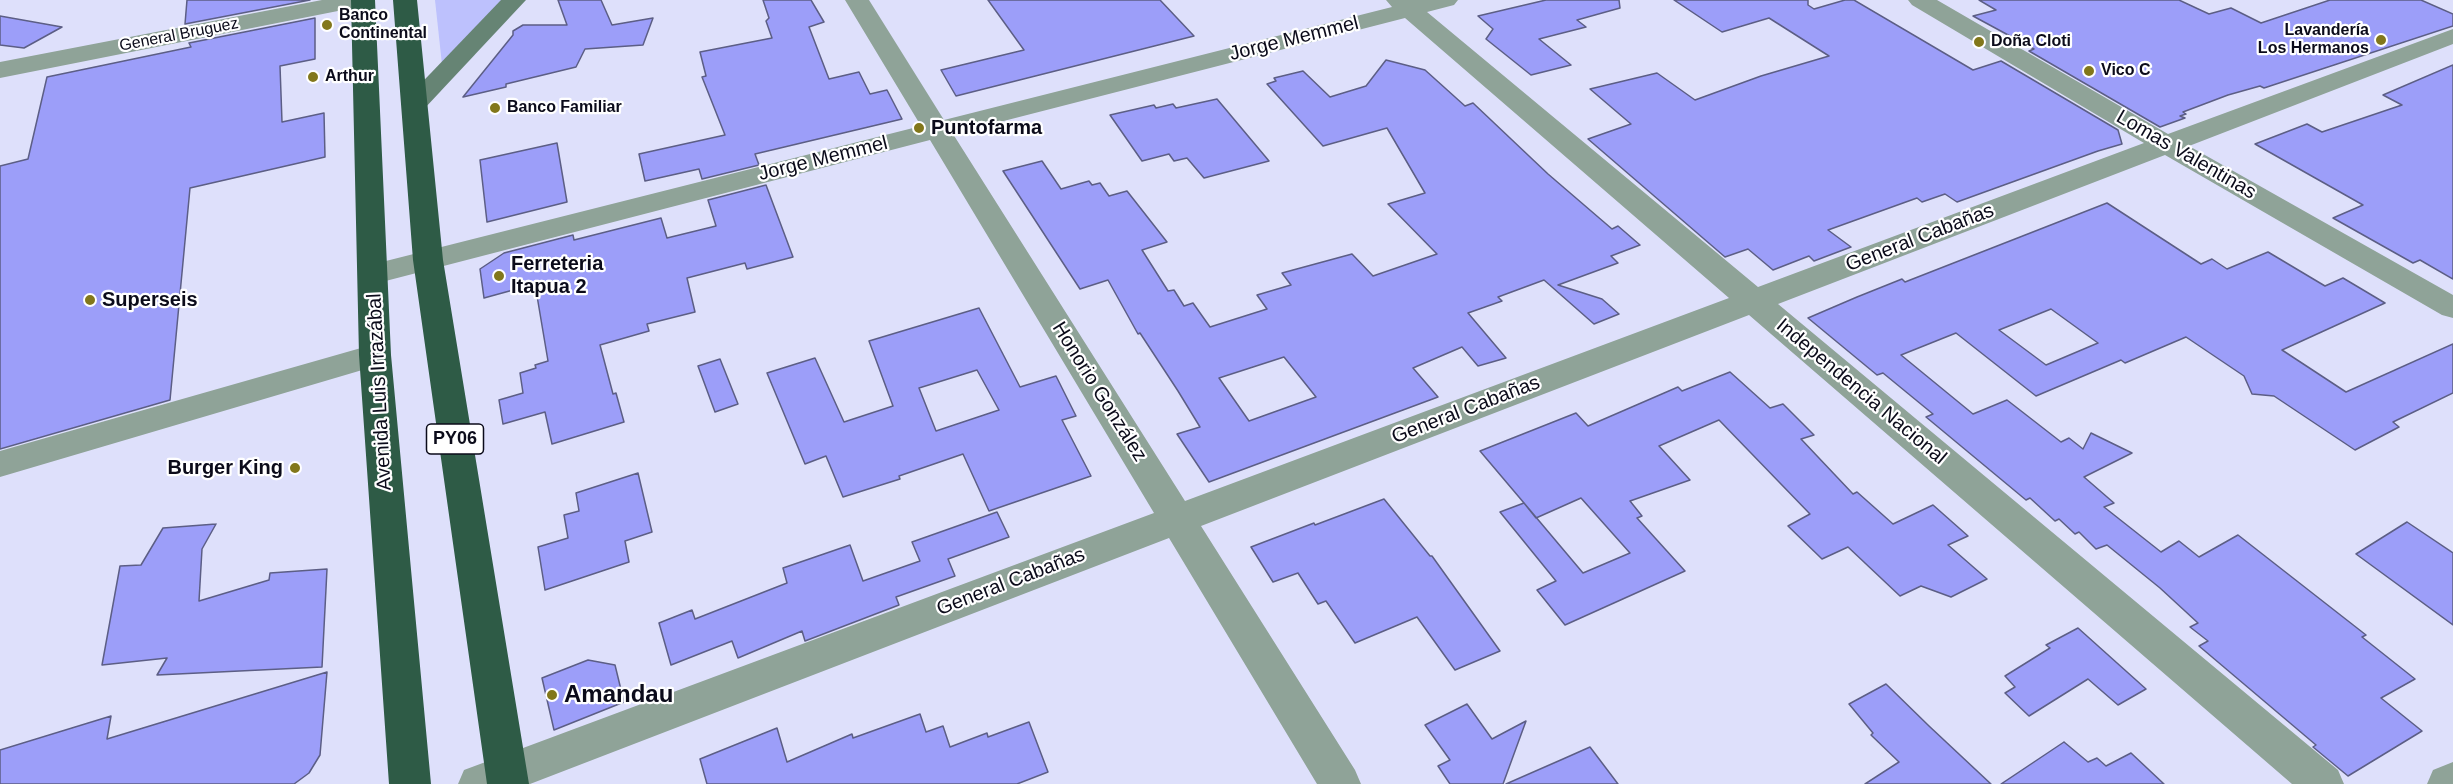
<!DOCTYPE html>
<meta charset="utf-8">
<style>
body{margin:0}
canvas{display:block;background:#dee0fb}
</style>
<canvas width="2453" height="784"></canvas>
<script>
const ctx = document.querySelector('canvas').getContext('2d');
ctx.lineJoin = 'round';
function paint(path, color) { ctx.fillStyle = color; ctx.fill(path, 'evenodd'); }
const shape = rows => new Path2D(rows.map(r => 'M' + r).join(''));
function strokePath(path, color, width, dash) { ctx.strokeStyle = color; ctx.lineWidth = width; ctx.lineCap = dash ? 'butt' : 'round'; ctx.setLineDash(dash || []); ctx.stroke(path); }
function drawText(font, color, halo, rows, align = 'center') {
  ctx.font = font + ' Helvetica,sans-serif'; ctx.lineWidth = 4.5; ctx.setLineDash([]); ctx.textBaseline = 'middle'; ctx.strokeStyle = halo; ctx.fillStyle = color; for (const [text, x, y, turn = 0] of rows) {
    ctx.save(); ctx.translate(x, y); ctx.rotate((+turn || 0) * Math.PI / 180); ctx.textAlign = isNaN(turn) ? turn : align; if (halo) ctx.strokeText(text, 0, 0); ctx.fillText(text, 0, 0); ctx.restore();
  }
}
const green = shape([
 [435,0,519,0,444,83]
]);
const building = shape([
 [187,0,310,0,185,24,187,0],
 [558,0,601,0,612,25,653,18,643,45,585,49,576,67,506,84,506,87,463,97,513,35,513,31,523,25,567,25,558,0],
 [763,0,811,0,824,22,809,27,829,79,859,72,870,94,887,90,902,119,755,154,759,165,702,179,699,169,645,181,639,154,725,135,702,77,706,76,700,52,772,38,766,21,769,18,763,0],
 [988,0,1160,0,1194,36,956,96,941,70,1024,50,988,0],
 [1546,0,1619,0,1620,8,1577,20,1586,27,1539,39,1571,65,1531,75,1486,39,1493,29,1478,16,1546,0],
 [1674,0,1808,0,1808,5,1814,9,1845,0,1854,0,1973,70,2001,61,2118,130,2122,144,2098,151,1957,202,1945,194,1922,202,1917,198,1828,230,1851,247,1814,261,1809,256,1773,270,1748,249,1725,257,1588,139,1631,124,1590,89,1657,73,1695,100,1761,76,1829,56,1769,18,1722,32,1674,0],
 [1979,0,2179,0,2209,14,2231,8,2261,23,2330,0,2421,0,2453,14,2453,26,2264,88,2260,86,2228,95,2183,112,2186,114,2180,116,2185,118,2160,127,2029,51,2034,49,1973,16,1996,10,1979,0],
 [0,16,62,27,24,48,0,45,0,16],
 [315,18,315,59,280,66,282,122,324,113,325,157,190,188,170,400,0,449,0,166,28,159,47,77,191,47,189,43,315,18],
 [1386,60,1425,70,1465,106,1473,103,1548,174,1612,229,1618,226,1640,245,1611,256,1618,263,1558,285,1602,299,1619,314,1594,324,1544,280,1498,297,1502,301,1468,313,1506,358,1478,366,1462,347,1413,368,1438,397,1209,482,1177,434,1200,427,1178,391,1140,333,1138,334,1108,280,1080,289,1003,171,1042,161,1061,189,1089,181,1092,185,1100,183,1109,196,1127,191,1167,242,1142,250,1168,291,1174,290,1184,306,1193,303,1210,327,1267,309,1257,295,1291,285,1282,273,1352,254,1373,276,1437,254,1388,204,1425,193,1387,128,1323,146,1267,84,1276,81,1274,78,1303,71,1330,97,1366,86,1386,60],
 [1284,357,1316,397,1249,421,1219,378,1284,357],
 [2453,65,2453,279,2420,260,2413,263,2333,218,2363,205,2255,144,2307,124,2322,132,2402,105,2383,95,2453,65],
 [1217,99,1269,161,1204,178,1187,158,1174,161,1169,154,1142,161,1110,115,1154,105,1156,108,1173,104,1176,108,1217,99],
 [557,143,567,202,487,222,480,160,557,143],
 [766,185,793,257,747,269,745,263,687,278,695,312,647,324,649,331,600,345,613,394,616,393,624,422,552,444,545,412,503,424,499,400,523,393,520,373,536,368,535,365,548,361,535,284,484,298,480,269,504,253,573,235,574,240,661,218,667,238,716,226,708,200,766,185],
 [2107,203,2201,264,2212,259,2227,269,2268,252,2325,286,2343,278,2385,303,2282,350,2346,392,2453,344,2453,393,2393,422,2399,427,2355,450,2274,396,2252,394,2244,376,2186,337,2125,363,2121,360,2036,396,1956,333,1901,355,1973,414,2007,400,2061,442,2069,438,2083,449,2091,433,2132,453,2084,477,2114,503,2104,507,2161,552,2179,541,2199,557,2238,535,2366,635,2362,637,2415,679,2381,698,2422,731,2348,776,2313,747,2316,745,2199,646,2208,641,2190,627,2198,623,2160,588,2107,545,2096,549,2079,532,2075,534,2059,519,2055,521,2030,498,2026,500,1926,417,1933,414,1883,373,1877,375,1808,318,1857,297,1902,279,1905,282,2107,203],
 [2051,309,2098,343,2046,365,1999,330,2051,309],
 [979,308,1020,387,1056,376,1076,416,1062,420,1091,476,989,511,963,454,899,476,900,479,843,497,826,456,805,464,767,373,815,358,844,422,893,406,869,341,979,308],
 [977,370,999,410,936,431,919,388,977,370],
 [720,359,738,404,715,412,698,366,720,359],
 [1730,372,1770,408,1783,404,1814,435,1801,439,1853,494,1857,492,1893,524,1933,505,1968,536,1948,545,1987,579,1951,597,1921,586,1900,596,1848,547,1822,559,1788,526,1810,514,1719,420,1659,446,1690,480,1630,501,1642,516,1637,518,1685,571,1565,625,1537,590,1556,581,1500,512,1524,503,1480,451,1576,413,1588,426,1678,387,1682,391,1730,372],
 [1581,498,1630,553,1583,573,1524,503,1536,518,1581,498],
 [638,473,652,532,625,541,629,562,545,590,538,547,568,538,564,515,579,511,576,493,638,473],
 [1384,499,1430,556,1432,556,1500,651,1455,670,1417,617,1355,643,1326,601,1318,604,1298,573,1273,582,1251,547,1314,523,1315,525,1384,499],
 [997,512,1009,537,948,559,955,576,896,597,899,605,805,641,802,631,738,658,732,641,671,665,659,623,692,610,695,619,787,583,783,568,850,545,863,581,920,561,912,542,997,512],
 [2407,522,2453,553,2453,625,2356,554,2407,522],
 [216,524,202,549,199,601,269,580,270,573,327,569,322,667,157,675,167,658,102,665,120,566,141,565,163,528,216,524],
 [2078,628,2146,689,2118,705,2088,679,2029,716,2005,693,2015,687,2005,676,2050,648,2046,645,2078,628],
 [588,660,615,665,624,702,554,730,542,678,588,660],
 [327,672,320,755,309,773,294,784,0,784,0,750,111,716,107,739,327,672],
 [1886,684,1929,726,1991,784,1865,784,1899,762,1871,735,1873,733,1849,704,1886,684],
 [1467,704,1492,739,1526,721,1503,784,1450,784,1438,766,1450,760,1425,725,1467,704],
 [920,714,926,732,943,726,950,747,987,733,988,737,1029,722,1048,772,1017,784,707,784,700,759,777,728,787,762,852,734,853,738,920,714],
 [2064,742,2088,762,2097,758,2106,766,2131,753,2164,784,2001,784,2064,742],
 [1590,747,1618,784,1506,784,1563,759,1590,747]
]);
const street = shape([
 [322,0,370,0,366,5,358,7,0,78,0,62,322,0],
 [845,0,869,0,944,120,1392,7,1386,0,1458,0,1454,5,1427,12,1758,287,2144,143,1912,5,1908,0,1937,0,2168,134,2453,29,2453,44,2189,146,2453,295,2453,318,2442,315,2165,155,1778,304,2338,770,2344,784,2292,784,1749,315,1201,526,1355,770,1361,784,1317,784,1169,538,530,784,458,784,464,770,1154,513,930,140,374,284,363,281,359,274,363,267,374,264,921,126,845,0],
 [1405,18,1729,298,1185,501,953,134,1405,18],
 [375,344,386,347,391,355,386,363,0,477,0,451,375,344],
 [2453,762,2453,784,2427,784,2433,770,2453,762]
]);
const secondary = shape([
 [501,0,526,0,424,109,415,112,406,109,402,104,406,99,501,0]
]);
const highway = shape([
 [351,0,375,0,391,355,431,784,389,784,359,355,351,0],
 [393,0,417,0,443,260,529,784,487,784,413,260,393,0]
]);
const markers = [
 [327,25,6,"#82771b"],
 [2381,40,6,"#82771b"],
 [1979,42,6,"#82771b"],
 [2089,71,6,"#82771b"],
 [313,77,6,"#82771b"],
 [495,108,6,"#82771b"],
 [919,128,6,"#82771b"],
 [499,276,6,"#82771b"],
 [90,300,6,"#82771b"],
 [295,468,6,"#82771b"],
 [552,695,6,"#82771b"]
];
const farPoinames = [
 ["Banco",339,16],
 ["Continental",339,34],
 ["Lavandería",2369,31,"right"],
 ["Los Hermanos",2369,49,"right"],
 ["Doña Cloti",1991,42],
 ["Vico C",2101,71],
 ["Arthur",325,77],
 ["Banco Familiar",507,108]
];
const farStreetnames = [
 ["General Bruguez",179,35,-11]
];
const shields = [
 [455,439,57]
];
const shieldNames = [
 ["PY06",455,439]
];
const streetNames = [
 ["Jorge Memmel",1294,39,-14],
 ["Lomas Valentinas",2186,155,30],
 ["Jorge Memmel",823,159,-14],
 ["General Cabañas",1920,238,-21],
 ["Avenida Luis Irrazábal",380,392,-93],
 ["Honorio González",1099,392,58],
 ["Independencia Nacional",1861,392,40],
 ["General Cabañas",1466,410,-21],
 ["General Cabañas",1011,582,-21]
];
const poiNames = [
 ["Puntofarma",931,128],
 ["Ferreteria",511,264],
 ["Itapua 2",511,287],
 ["Superseis",102,300],
 ["Burger King",283,468,"right"]
];
const nearPoinames = [
 ["Amandau",564,695]
];
paint(green, '#bdc1fd');
paint(building, '#9c9ef9');
strokePath(building, '#5c5e85', 1.5);
paint(street, '#8fa398');
paint(secondary, '#668474');
paint(highway, '#2e5b46');
for (const [x, y, r, color] of markers) { const dot = new Path2D(); dot.arc(x, y, r, 0, 2 * Math.PI); ctx.fillStyle = color; ctx.fill(dot); strokePath(dot, '#fff', 2); }
drawText('bold 16px', '#0b0b1a', '#fff', farPoinames, 'left');
drawText('16px', '#0b0b1a', '#fff', farStreetnames);
for (const [x, y, w] of shields) { const box = new Path2D(); box.roundRect(x - w / 2, y - 15, w, 30, 4.5); ctx.fillStyle = '#fff'; ctx.fill(box); strokePath(box, '#0b0b1a', 1.5); }
drawText('bold 18px', '#0b0b1a', null, shieldNames);
drawText('20px', '#0b0b1a', '#fff', streetNames);
drawText('bold 20px', '#0b0b1a', '#fff', poiNames, 'left');
drawText('bold 24px', '#0b0b1a', '#fff', nearPoinames, 'left');
</script>
